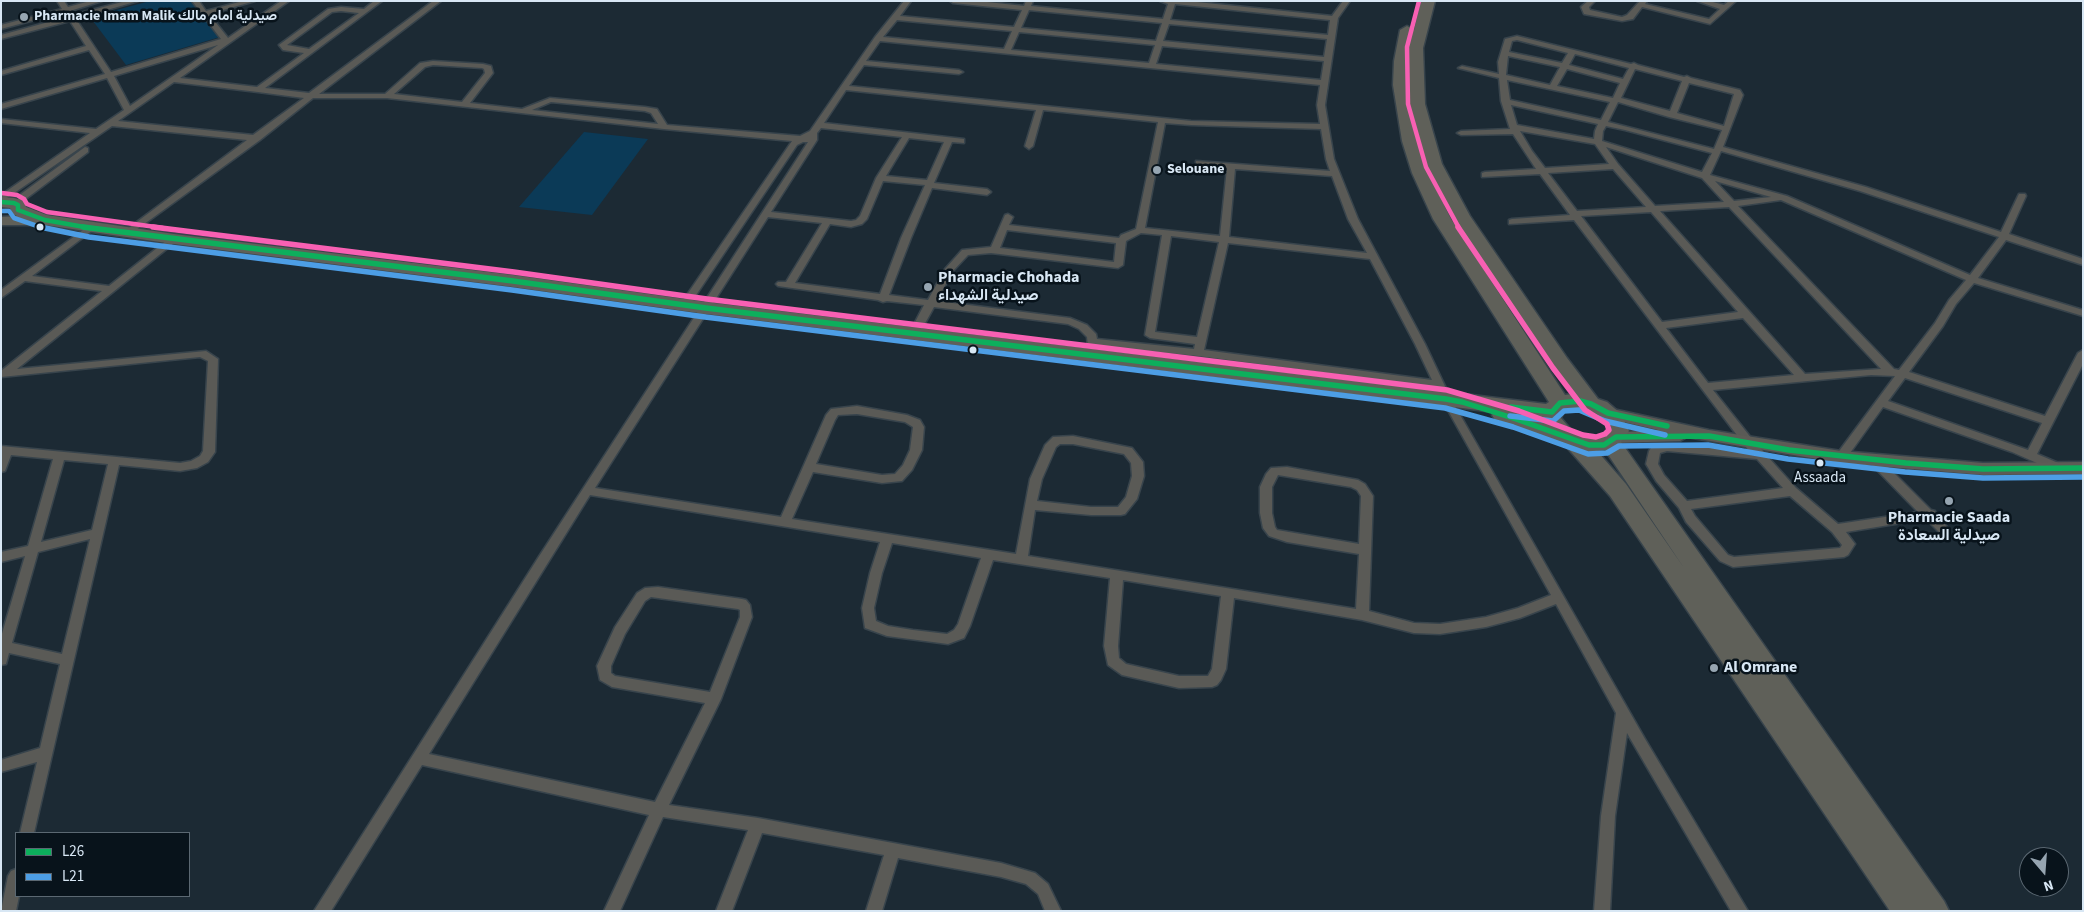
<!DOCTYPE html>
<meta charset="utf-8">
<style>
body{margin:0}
#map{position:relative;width:2084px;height:912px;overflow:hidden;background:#1c2a34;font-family:"Source Sans 3",sans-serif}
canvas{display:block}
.frame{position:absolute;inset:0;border:2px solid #d8e7f4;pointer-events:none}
.legend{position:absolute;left:15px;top:832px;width:175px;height:65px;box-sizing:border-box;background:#08131b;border:1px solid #5b6872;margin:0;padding:6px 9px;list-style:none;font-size:15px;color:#d8e7f4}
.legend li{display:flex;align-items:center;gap:10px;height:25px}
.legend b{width:25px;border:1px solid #5b6872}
.north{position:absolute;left:2019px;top:847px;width:50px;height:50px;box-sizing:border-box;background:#08131b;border:1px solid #5b6872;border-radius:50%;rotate:162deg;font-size:14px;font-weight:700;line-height:20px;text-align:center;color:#d8e7f4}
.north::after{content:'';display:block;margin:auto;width:18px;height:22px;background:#96a5b1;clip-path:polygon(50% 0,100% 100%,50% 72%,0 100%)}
</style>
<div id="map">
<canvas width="2084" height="912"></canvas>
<div class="frame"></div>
<ul class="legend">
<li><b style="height:6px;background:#0daf5c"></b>L26</li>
<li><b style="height:6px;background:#4d9ee5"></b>L21</li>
</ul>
<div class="north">N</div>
</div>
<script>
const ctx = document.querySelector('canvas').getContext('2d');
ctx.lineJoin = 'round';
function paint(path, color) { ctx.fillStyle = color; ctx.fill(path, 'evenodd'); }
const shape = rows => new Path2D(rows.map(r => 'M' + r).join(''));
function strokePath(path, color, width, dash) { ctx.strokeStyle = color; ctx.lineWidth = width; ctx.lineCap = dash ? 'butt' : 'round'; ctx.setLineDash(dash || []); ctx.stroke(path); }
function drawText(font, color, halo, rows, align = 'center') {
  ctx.font = font + ' "Source Sans 3",Vazirmatn,sans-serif'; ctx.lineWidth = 5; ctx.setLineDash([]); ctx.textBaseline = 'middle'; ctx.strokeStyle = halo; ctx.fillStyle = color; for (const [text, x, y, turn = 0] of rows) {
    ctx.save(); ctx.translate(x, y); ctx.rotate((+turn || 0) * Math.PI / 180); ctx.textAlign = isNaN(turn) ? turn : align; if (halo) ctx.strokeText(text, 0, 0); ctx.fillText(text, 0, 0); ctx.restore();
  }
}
const green = shape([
 [150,1,190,1,220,37,126,65,90,17],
 [584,132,648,139,592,215,519,207]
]);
const street = shape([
 [57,1,64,1,68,7,90,1,102,1,70,11,73,15,126,1,138,1,76,19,111,72,221,39,192,1,199,1,206,11,243,1,255,1,209,14,228,38,281,1,289,1,180,78,257,87,304,53,283,50,279,45,328,9,341,7,364,9,374,1,382,1,265,88,309,93,433,1,441,1,319,94,385,94,420,63,433,61,483,64,491,66,493,73,470,103,522,109,550,98,645,107,657,109,667,125,800,136,810,131,875,37,904,1,911,1,900,16,1014,27,1022,10,953,3,950,1,978,1,1024,6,1026,1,1033,1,1031,6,1163,19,1168,4,1160,1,1187,1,1332,16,1343,1,1350,1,1338,18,1325,105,1334,159,1358,219,1425,344,1451,399,1645,739,1748,911,1731,911,1627,733,1615,816,1610,911,1594,911,1601,816,1616,713,1556,604,1520,618,1486,627,1440,634,1414,633,1362,620,1234,598,1226,669,1221,680,1217,685,1212,687,1179,688,1122,675,1108,665,1104,646,1110,578,993,560,970,626,964,638,948,644,887,636,865,628,862,608,870,573,880,542,590,495,429,754,655,802,705,703,612,687,600,680,597,666,615,627,637,593,645,588,658,587,742,599,746,600,750,605,752,617,721,699,669,805,758,818,1001,863,1035,873,1048,884,1061,911,1045,911,1038,894,1026,884,1001,877,898,858,882,911,866,911,884,855,762,833,732,911,716,911,748,830,663,817,620,911,604,911,649,815,422,765,331,911,314,911,538,558,808,142,803,142,797,145,688,307,685,308,680,305,792,141,664,129,387,98,313,98,260,140,129,235,126,234,126,230,247,140,112,126,1,202,1,195,90,133,1,123,1,119,96,129,124,110,107,78,1,109,1,104,105,74,89,50,1,75,1,71,86,46,70,21,1,39,1,35,67,17,64,12,1,29,1,25,62,9,57,1],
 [1175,4,1330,20,1328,35,1170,20,1175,4],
 [1029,10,1162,23,1156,41,1021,28,1029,10],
 [341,11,359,13,309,49,287,45,332,12,341,11],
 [897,20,1012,31,1004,49,883,37,897,20],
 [1169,24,1327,39,1324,57,1163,41,1169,24],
 [1019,32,1155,45,1149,63,1011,50,1019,32],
 [880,41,1320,85,1317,105,1320,124,1191,121,849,86,864,65,959,74,963,72,959,70,866,61,880,41],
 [218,45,130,106,114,76,218,45],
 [1162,46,1324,61,1321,80,1156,64,1162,46],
 [433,65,482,68,484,69,485,73,462,102,394,94,425,67,433,65],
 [174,82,258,92,304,98,253,135,118,121,174,82],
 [846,90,1036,110,1025,146,1029,149,1033,146,1043,110,1158,122,1136,229,1121,235,1119,238,1009,225,1013,217,1008,214,1005,215,991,247,962,250,945,269,928,300,889,295,911,238,932,188,987,195,991,192,987,189,934,183,952,142,964,143,964,139,824,123,846,90],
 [551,102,645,111,651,113,658,124,532,110,551,102],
 [1165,123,1191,125,1321,129,1326,159,1330,171,1196,161,1196,165,1199,166,1227,168,1220,236,1145,228,1165,123],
 [821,128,902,137,876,178,860,216,856,220,851,221,771,212,817,140,817,133,821,128],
 [909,138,944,142,927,180,886,176,909,138],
 [1235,169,1332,176,1348,219,1367,253,1229,237,1235,169],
 [883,181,925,185,901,238,880,294,795,283,830,224,851,227,862,224,867,219,883,181],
 [768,217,822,223,786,282,778,282,776,284,778,286,878,300,883,302,887,301,924,305,909,334,914,337,918,336,934,307,1068,324,1079,329,1087,337,1088,347,1093,350,1097,349,1098,346,1198,356,1435,387,1551,595,1518,608,1486,617,1440,624,1414,623,1369,611,1373,496,1365,484,1358,480,1287,467,1271,468,1266,474,1260,487,1260,513,1263,528,1269,536,1287,542,1359,554,1356,609,1028,556,1035,510,1091,515,1121,515,1125,514,1137,499,1144,476,1143,462,1132,448,1073,436,1053,437,1045,445,1030,479,1016,554,792,519,813,472,882,483,902,481,912,470,922,450,924,427,920,420,907,415,857,406,831,409,826,415,781,517,595,488,768,217],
 [1007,230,1116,243,1114,262,1000,248,1007,230],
 [1141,233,1162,235,1145,335,1150,338,1195,344,1194,349,1097,339,1096,334,1087,325,1070,318,937,301,952,272,968,255,991,253,1118,268,1123,265,1126,241,1141,233],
 [1171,236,1219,242,1197,337,1155,332,1171,236],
 [1228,243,1370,259,1415,344,1432,380,1204,350,1228,243],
 [857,414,905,422,913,427,910,450,903,465,895,474,882,475,816,464,835,420,838,415,857,414],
 [1060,444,1073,444,1124,454,1131,463,1132,476,1126,497,1118,507,1091,507,1037,501,1042,479,1056,447,1060,444],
 [1278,475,1351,487,1357,490,1361,496,1359,544,1277,530,1275,527,1272,513,1272,487,1278,475],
 [892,543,981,558,958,624,954,630,947,634,913,630,888,626,876,621,874,608,882,573,892,543],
 [1123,580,1221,596,1212,669,1208,676,1179,676,1126,664,1119,658,1118,646,1123,580],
 [651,597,738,609,740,610,740,617,710,692,615,676,611,673,611,666,625,634,645,601,651,597],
 [1588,1,1595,1,1589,7,1590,10,1622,17,1627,15,1640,1,1647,1,1645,4,1709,19,1720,9,1697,1,1709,1,1724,5,1729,1,1736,1,1710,24,1642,7,1633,19,1622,21,1584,14,1581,7,1588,1],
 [1517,36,1631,64,1634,63,1638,65,1684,77,1687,76,1691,78,1740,90,1743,95,1723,147,1866,187,2001,232,2018,196,2019,194,2025,194,2026,196,2009,234,2083,259,2083,265,2006,240,1978,278,2083,310,2083,316,1974,283,1956,304,1943,326,1909,372,2045,416,2078,353,2083,350,2083,364,2037,454,2063,465,2065,468,2063,471,2055,471,2012,452,1883,407,1845,460,1837,460,1835,457,1837,454,1895,376,1871,375,1713,390,1752,439,1764,452,1767,453,1768,457,1796,488,1838,524,1918,512,1870,463,1868,460,1874,456,1878,457,1931,510,1935,511,1936,515,1949,529,1947,532,1939,532,1926,519,1846,532,1855,544,1848,555,1844,557,1733,567,1720,561,1686,522,1679,508,1656,481,1646,464,1649,451,1651,448,1667,443,1749,451,1574,220,1509,224,1509,220,1512,219,1570,215,1540,174,1482,177,1482,173,1485,172,1536,169,1513,134,1461,135,1457,133,1461,131,1510,129,1501,101,1499,78,1458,68,1462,66,1499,74,1498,62,1505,39,1517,36],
 [1517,40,1568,53,1562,63,1509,52,1512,41,1517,40],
 [1575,54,1629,68,1623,79,1569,65,1575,54],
 [1508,56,1560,67,1550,85,1506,75,1508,56],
 [1567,69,1620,83,1613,98,1557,86,1567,69],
 [1635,69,1682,81,1670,111,1621,98,1635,69],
 [1507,80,1610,102,1601,120,1510,100,1507,80],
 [1689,83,1734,94,1724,126,1677,113,1689,83],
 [1618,102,1669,117,1722,130,1714,149,1608,122,1618,102],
 [1511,105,1598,124,1595,131,1594,139,1517,125,1511,105],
 [1606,126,1625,130,1712,153,1702,172,1602,141,1603,131,1606,126],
 [1520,131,1595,144,1609,164,1545,168,1532,151,1520,131],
 [1606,147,1702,178,1724,202,1655,206,1618,164,1606,147],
 [1721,151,1860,191,1999,237,1970,275,1787,196,1710,175,1721,151],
 [1613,169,1646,207,1577,211,1548,173,1613,169],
 [1715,181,1771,197,1734,201,1715,181],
 [1781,200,1966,280,1949,300,1935,323,1899,370,1894,369,1738,206,1781,200],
 [1729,207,1881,369,1805,374,1660,211,1729,207],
 [1651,212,1738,312,1662,322,1581,216,1651,212],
 [1743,318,1794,375,1708,383,1666,328,1743,318],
 [1905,378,2042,423,2028,450,1888,401,1905,378],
 [1667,451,1757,459,1783,488,1687,501,1664,475,1658,464,1660,453,1667,451],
 [1790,496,1832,532,1842,545,1840,548,1734,557,1728,555,1695,516,1691,509,1790,496],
 [85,147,88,148,88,152,27,198,21,207,15,207,14,205,21,194,85,147],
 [90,225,95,228,93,230,32,276,109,286,171,237,174,236,179,239,17,369,206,351,218,359,215,452,208,462,197,468,180,471,119,465,34,833,20,833,37,762,1,772,1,760,40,748,60,664,9,653,6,664,1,665,1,637,25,556,1,562,1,552,28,546,53,459,11,455,5,471,1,472,1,446,180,463,191,461,200,456,203,451,208,361,200,357,1,377,1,371,102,291,25,281,1,298,1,290,90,225],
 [64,460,108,464,92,530,41,542,64,460],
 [90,539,62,654,12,643,38,552,90,539],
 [16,869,16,896,19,896,16,911,1,911,8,876,11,871,16,869]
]);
const secondary = shape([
 [1608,408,1709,430,1841,451,1983,463,2083,462,2083,474,1983,475,1841,463,1687,437,1680,441,1616,443,1610,441,1608,437,1610,433,1658,430,1602,417,1600,413,1602,409,1608,408]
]);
const highway = shape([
 [1421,1,1435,1,1423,48,1425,104,1442,164,1470,216,1567,358,1598,399,1607,402,1621,414,1629,431,1621,442,1944,901,1949,911,1890,911,1610,496,1564,444,1495,420,1492,415,1494,412,706,314,513,287,174,244,45,225,1,225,1,217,17,216,12,214,10,208,1,207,1,197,14,198,24,201,26,207,47,215,174,234,513,275,706,302,1546,404,1549,402,1433,219,1412,173,1402,141,1393,85,1394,61,1400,30,1407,26,1414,30,1421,1],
 [1409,57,1409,95,1407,85,1409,57],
 [1414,120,1426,164,1452,216,1573,394,1565,395,1451,219,1428,173,1418,141,1414,120],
 [1571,408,1593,412,1605,423,1608,430,1604,435,1590,437,1572,431,1561,418,1564,411,1571,408],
 [1527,416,1541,418,1542,421,1527,416],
 [1605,450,1684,568,1626,484,1597,451,1605,450]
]);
const bus1Far1 = shape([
 [1,202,14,203,18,205,18,210,45,220,90,228]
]);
const bus1 = shape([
 [83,227,513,281,706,308,1446,399,1462,402,1516,419,1589,445,1604,445,1616,437,1709,436,1789,450,1906,463,1983,469,2083,468],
 [1511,407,1552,412,1560,403,1580,401,1591,404,1608,413,1667,426]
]);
const bus2Far1 = shape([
 [1,211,9,211,14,218,43,228]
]);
const bus2 = shape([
 [40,227,89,237,512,290,705,317,1445,408,1513,427,1588,454,1607,453,1619,446,1708,445,1788,459,1905,472,1983,478,2083,477],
 [1510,416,1553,421,1564,411,1579,410,1605,421,1665,435]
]);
const bus3Far1 = shape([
 [1419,1,1407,47,1408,104,1426,167,1459,228],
 [2,193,17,195,24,199,27,204,47,212,163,228]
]);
const bus3 = shape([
 [153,227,514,272,707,299,1447,390,1519,411,1583,435,1596,437,1605,434,1609,430,1607,424,1585,410,1553,368,1458,227]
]);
const markers = [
 [24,17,5,"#96a5b1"],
 [1157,170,5,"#96a5b1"],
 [40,227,4.5,"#d8e7f4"],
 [928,287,5,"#96a5b1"],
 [973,350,4.5,"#d8e7f4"],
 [1820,463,4.5,"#d8e7f4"],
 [1949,501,5,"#96a5b1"],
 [1714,668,5,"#96a5b1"]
];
const farPoinames = [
 ["Pharmacie Imam Malik صيدلية امام مالك",34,17],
 ["Selouane",1167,170]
];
const busNames = [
 ["Assaada",1820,479]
];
const poiNames = [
 ["Pharmacie Chohada",938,278],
 ["صيدلية الشهداء",938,296],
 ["Pharmacie Saada",1949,518,"center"],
 ["صيدلية السعادة",1949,536,"center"],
 ["Al Omrane",1724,668]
];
paint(green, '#0b3a57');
strokePath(street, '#38444c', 3);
strokePath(secondary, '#38444c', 3);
strokePath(highway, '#38444c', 3);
paint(street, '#5a5a56');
paint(secondary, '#5d5c56');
paint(highway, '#5f6059');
strokePath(bus1Far1, '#0daf5c', 4.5);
strokePath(bus1, '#0daf5c', 5.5);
strokePath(bus2Far1, '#4d9ee5', 4.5);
strokePath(bus2, '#4d9ee5', 5.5);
strokePath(bus3Far1, '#f860b3', 4.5);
strokePath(bus3, '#f860b3', 5.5);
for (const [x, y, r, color] of markers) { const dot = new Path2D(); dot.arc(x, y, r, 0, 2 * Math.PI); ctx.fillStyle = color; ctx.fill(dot); strokePath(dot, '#08131b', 2); }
drawText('bold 14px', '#d8e7f4', '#08131b', farPoinames, 'left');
drawText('15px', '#d8e7f4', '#08131b', busNames);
drawText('bold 16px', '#d8e7f4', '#08131b', poiNames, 'left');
</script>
